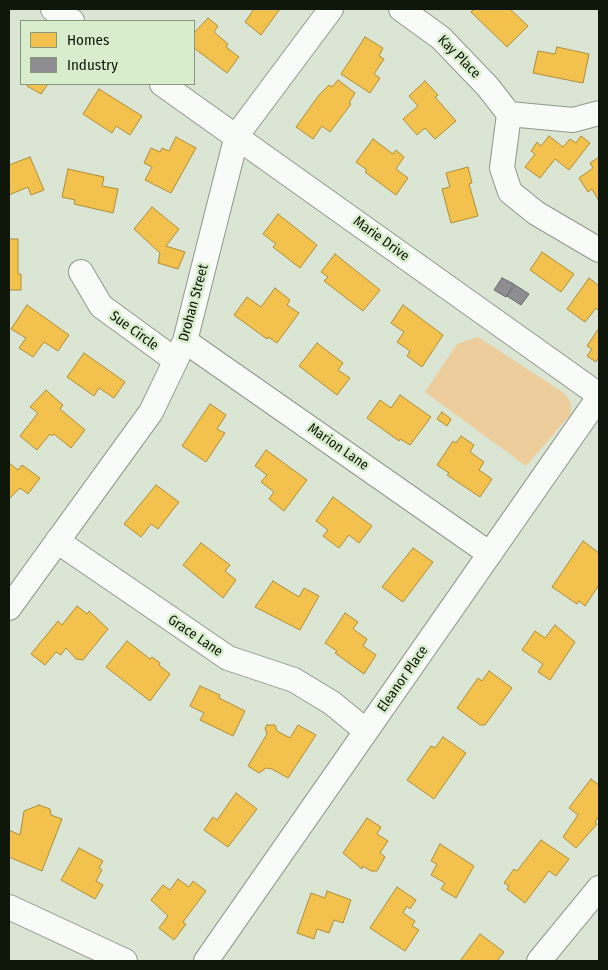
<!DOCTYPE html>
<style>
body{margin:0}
#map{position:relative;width:608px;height:970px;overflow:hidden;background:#dae5d4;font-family:"Fira Sans Condensed",sans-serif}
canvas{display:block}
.frame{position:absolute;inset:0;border:10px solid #0f160a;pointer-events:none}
.legend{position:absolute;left:20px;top:20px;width:175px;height:65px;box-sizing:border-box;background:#d8edcc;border:1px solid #88977e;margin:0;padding:6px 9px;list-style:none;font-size:15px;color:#0f160a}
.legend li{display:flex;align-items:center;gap:10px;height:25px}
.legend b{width:25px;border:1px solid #88977e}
</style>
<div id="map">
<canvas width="608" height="970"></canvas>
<div class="frame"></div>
<ul class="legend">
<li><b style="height:14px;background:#f2c14e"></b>Homes</li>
<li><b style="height:14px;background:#8d8d92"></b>Industry</li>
</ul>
</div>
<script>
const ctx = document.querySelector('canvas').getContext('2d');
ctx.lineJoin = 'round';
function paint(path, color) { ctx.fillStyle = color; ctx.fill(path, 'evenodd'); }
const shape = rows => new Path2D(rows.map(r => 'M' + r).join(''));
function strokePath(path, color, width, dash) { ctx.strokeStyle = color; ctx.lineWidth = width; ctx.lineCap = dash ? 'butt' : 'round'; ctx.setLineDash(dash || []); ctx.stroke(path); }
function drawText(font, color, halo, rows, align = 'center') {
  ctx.font = font + ' "Fira Sans Condensed",sans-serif'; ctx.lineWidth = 5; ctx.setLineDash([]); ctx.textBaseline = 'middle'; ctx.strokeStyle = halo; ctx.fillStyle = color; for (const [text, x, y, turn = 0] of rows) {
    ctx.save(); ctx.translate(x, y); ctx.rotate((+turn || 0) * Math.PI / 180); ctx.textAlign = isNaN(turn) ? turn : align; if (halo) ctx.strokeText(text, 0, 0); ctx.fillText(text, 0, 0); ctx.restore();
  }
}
const green = shape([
 [478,337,564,393,571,403,571,414,526,466,425,392,457,344]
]);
const homes = shape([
 [254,9,280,9,261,35,245,22,254,9],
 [474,9,510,9,528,26,507,47,471,12,474,9],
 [208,18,218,26,214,32,228,44,226,47,239,57,227,73,194,48,194,33,208,18],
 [365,37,383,48,379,56,384,59,374,74,380,78,370,93,341,74,365,37],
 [557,47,589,54,583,83,533,73,538,51,555,54,557,47],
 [338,80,355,93,349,103,351,104,330,132,322,126,313,139,296,127,319,95,329,85,332,87,338,80],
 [425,81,438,95,435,97,456,121,435,139,425,128,417,135,403,119,418,106,409,96,425,81],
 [28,84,48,84,41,94,27,86,28,84],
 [99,89,142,116,130,135,116,126,112,133,83,114,99,89],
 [549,136,563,147,570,139,576,143,581,136,590,143,569,170,555,159,540,178,525,167,535,154,531,151,537,142,541,146,549,136],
 [176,137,196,148,171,193,145,180,152,167,144,163,151,148,160,152,162,148,169,151,176,137],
 [373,139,393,154,396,150,404,157,396,169,408,178,396,195,365,172,367,170,356,162,373,139],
 [30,157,44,190,31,195,28,187,9,195,9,165,30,157],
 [599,157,599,201,592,189,588,192,579,178,593,168,590,163,599,157],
 [468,167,472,183,469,184,478,216,451,223,442,189,450,187,446,173,468,167],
 [68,169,104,177,102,186,118,189,113,213,74,204,75,200,62,197,68,169],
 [152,207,179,229,166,246,185,252,178,269,158,263,160,253,134,229,152,207],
 [278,214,317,245,300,268,273,247,276,244,263,234,278,214],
 [9,239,18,239,18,274,21,274,21,290,9,290,9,239],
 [542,252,574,274,561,292,530,270,542,252],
 [335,254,380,290,363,311,324,281,328,277,321,272,335,254],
 [589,278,599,286,599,308,598,310,596,308,585,322,567,309,589,278],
 [275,288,290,300,287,305,299,313,277,343,268,337,267,339,234,315,247,297,261,307,275,288],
 [27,305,69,335,58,351,44,342,33,357,19,348,26,338,11,329,27,305],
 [403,305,443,335,422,367,407,356,410,351,397,342,404,332,391,323,403,305],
 [599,328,599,357,596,362,587,356,592,349,587,346,599,328],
 [317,343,343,363,338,370,350,378,337,395,299,366,317,343],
 [84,353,125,382,114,398,99,388,94,396,67,377,84,353],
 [46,390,63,405,60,409,85,430,71,448,54,434,52,436,50,434,37,450,20,436,38,413,30,407,46,390],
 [400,395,431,417,410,445,400,439,399,441,367,418,380,400,391,408,400,395],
 [210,404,226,415,217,429,225,433,206,462,182,446,210,404],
 [442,412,451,419,447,426,437,419,442,412],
 [461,436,474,445,470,452,484,462,479,470,492,479,480,497,447,475,449,473,437,465,453,441,456,443,461,436],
 [266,450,307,480,284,511,269,499,274,492,261,482,267,475,255,466,266,450],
 [9,463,18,470,22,465,40,478,28,494,20,488,9,499,9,463],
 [156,485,179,502,158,529,151,524,141,537,124,524,156,485],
 [333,497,372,526,359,543,349,535,339,548,323,536,328,530,316,521,333,497],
 [583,541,599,553,599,585,585,606,579,601,577,604,552,587,583,541],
 [201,543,230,565,225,571,236,580,223,598,183,565,201,543],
 [413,548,433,562,403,602,382,587,413,548],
 [273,581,299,597,304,588,319,596,300,630,255,607,273,581],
 [77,606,87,614,89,611,108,629,83,660,76,659,66,648,61,655,56,652,45,665,31,654,58,621,62,625,77,606],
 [345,613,358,622,353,629,367,639,363,646,376,655,364,674,335,653,337,651,325,643,345,613],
 [555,625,575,642,550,680,538,672,543,664,522,650,535,631,545,638,555,625],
 [127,641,150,659,152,657,160,663,159,665,170,674,150,701,106,667,127,641],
 [489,671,512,688,485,725,480,725,457,708,478,678,482,681,489,671],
 [200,686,220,695,219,698,245,711,233,736,200,720,204,713,190,706,200,686],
 [267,725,275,725,277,731,290,738,298,725,316,735,288,778,272,769,266,768,259,773,248,766,267,734,265,728,267,725],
 [443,737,466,753,434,799,407,780,431,746,435,748,443,737],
 [591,779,599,785,599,816,595,822,597,824,576,848,563,837,578,815,569,808,591,779],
 [236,793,257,809,228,847,204,830,213,817,217,820,236,793],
 [39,805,50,809,51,815,62,819,42,871,9,857,9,830,20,835,24,811,39,805],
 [367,818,381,827,377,834,388,841,380,853,385,857,377,871,371,871,363,866,362,869,343,853,367,818],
 [541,840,569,859,556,876,549,871,525,903,507,889,509,886,504,883,514,869,517,871,541,840],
 [440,844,474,866,456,898,441,889,445,883,431,875,437,864,431,861,440,844],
 [79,848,103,861,99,868,102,870,96,881,103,885,95,899,61,880,79,848],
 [178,879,189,887,193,881,206,891,183,922,186,924,174,940,159,928,168,916,151,900,163,885,170,890,178,879],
 [397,887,416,900,410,909,407,906,403,913,415,921,412,926,419,930,405,951,370,928,397,887],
 [327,891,351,900,343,923,334,920,329,933,317,929,314,939,297,933,311,893,325,898,327,891],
 [480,934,504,952,497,961,460,961,480,934]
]);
const industry = shape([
 [502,278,514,284,506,297,494,290,502,278],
 [515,285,529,294,521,305,507,296,515,285]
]);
const minor = shape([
 [53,9,72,21],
 [401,9,441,38,488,87,509,114],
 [162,84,599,395],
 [509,114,502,168,510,192,536,213,599,250],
 [509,114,573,120,599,113],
 [81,272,101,306,175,360],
 [185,341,490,554],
 [57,541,228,658,294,680,332,703,366,731],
 [9,608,151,412,185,341,237,135,331,9],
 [9,907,125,961],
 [206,961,599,397],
 [539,961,599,888]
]);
const streetNames = [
 ["Kay Place",459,57,45],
 ["Marie Drive",381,239,36],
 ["Drohan Street",194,303,-75],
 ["Sue Circle",134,331,36],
 ["Marion Lane",338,447,35],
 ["Grace Lane",195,636,34],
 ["Eleanor Place",403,679,-55]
];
paint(green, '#edcd9c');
paint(homes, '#f2c14e');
strokePath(homes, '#ae8e3a', 1);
paint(industry, '#8d8d92');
strokePath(industry, '#676969', 1);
strokePath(minor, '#90988a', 26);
strokePath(minor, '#f9fbf9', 24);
drawText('14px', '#0f160a', '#d8edcc', streetNames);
</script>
